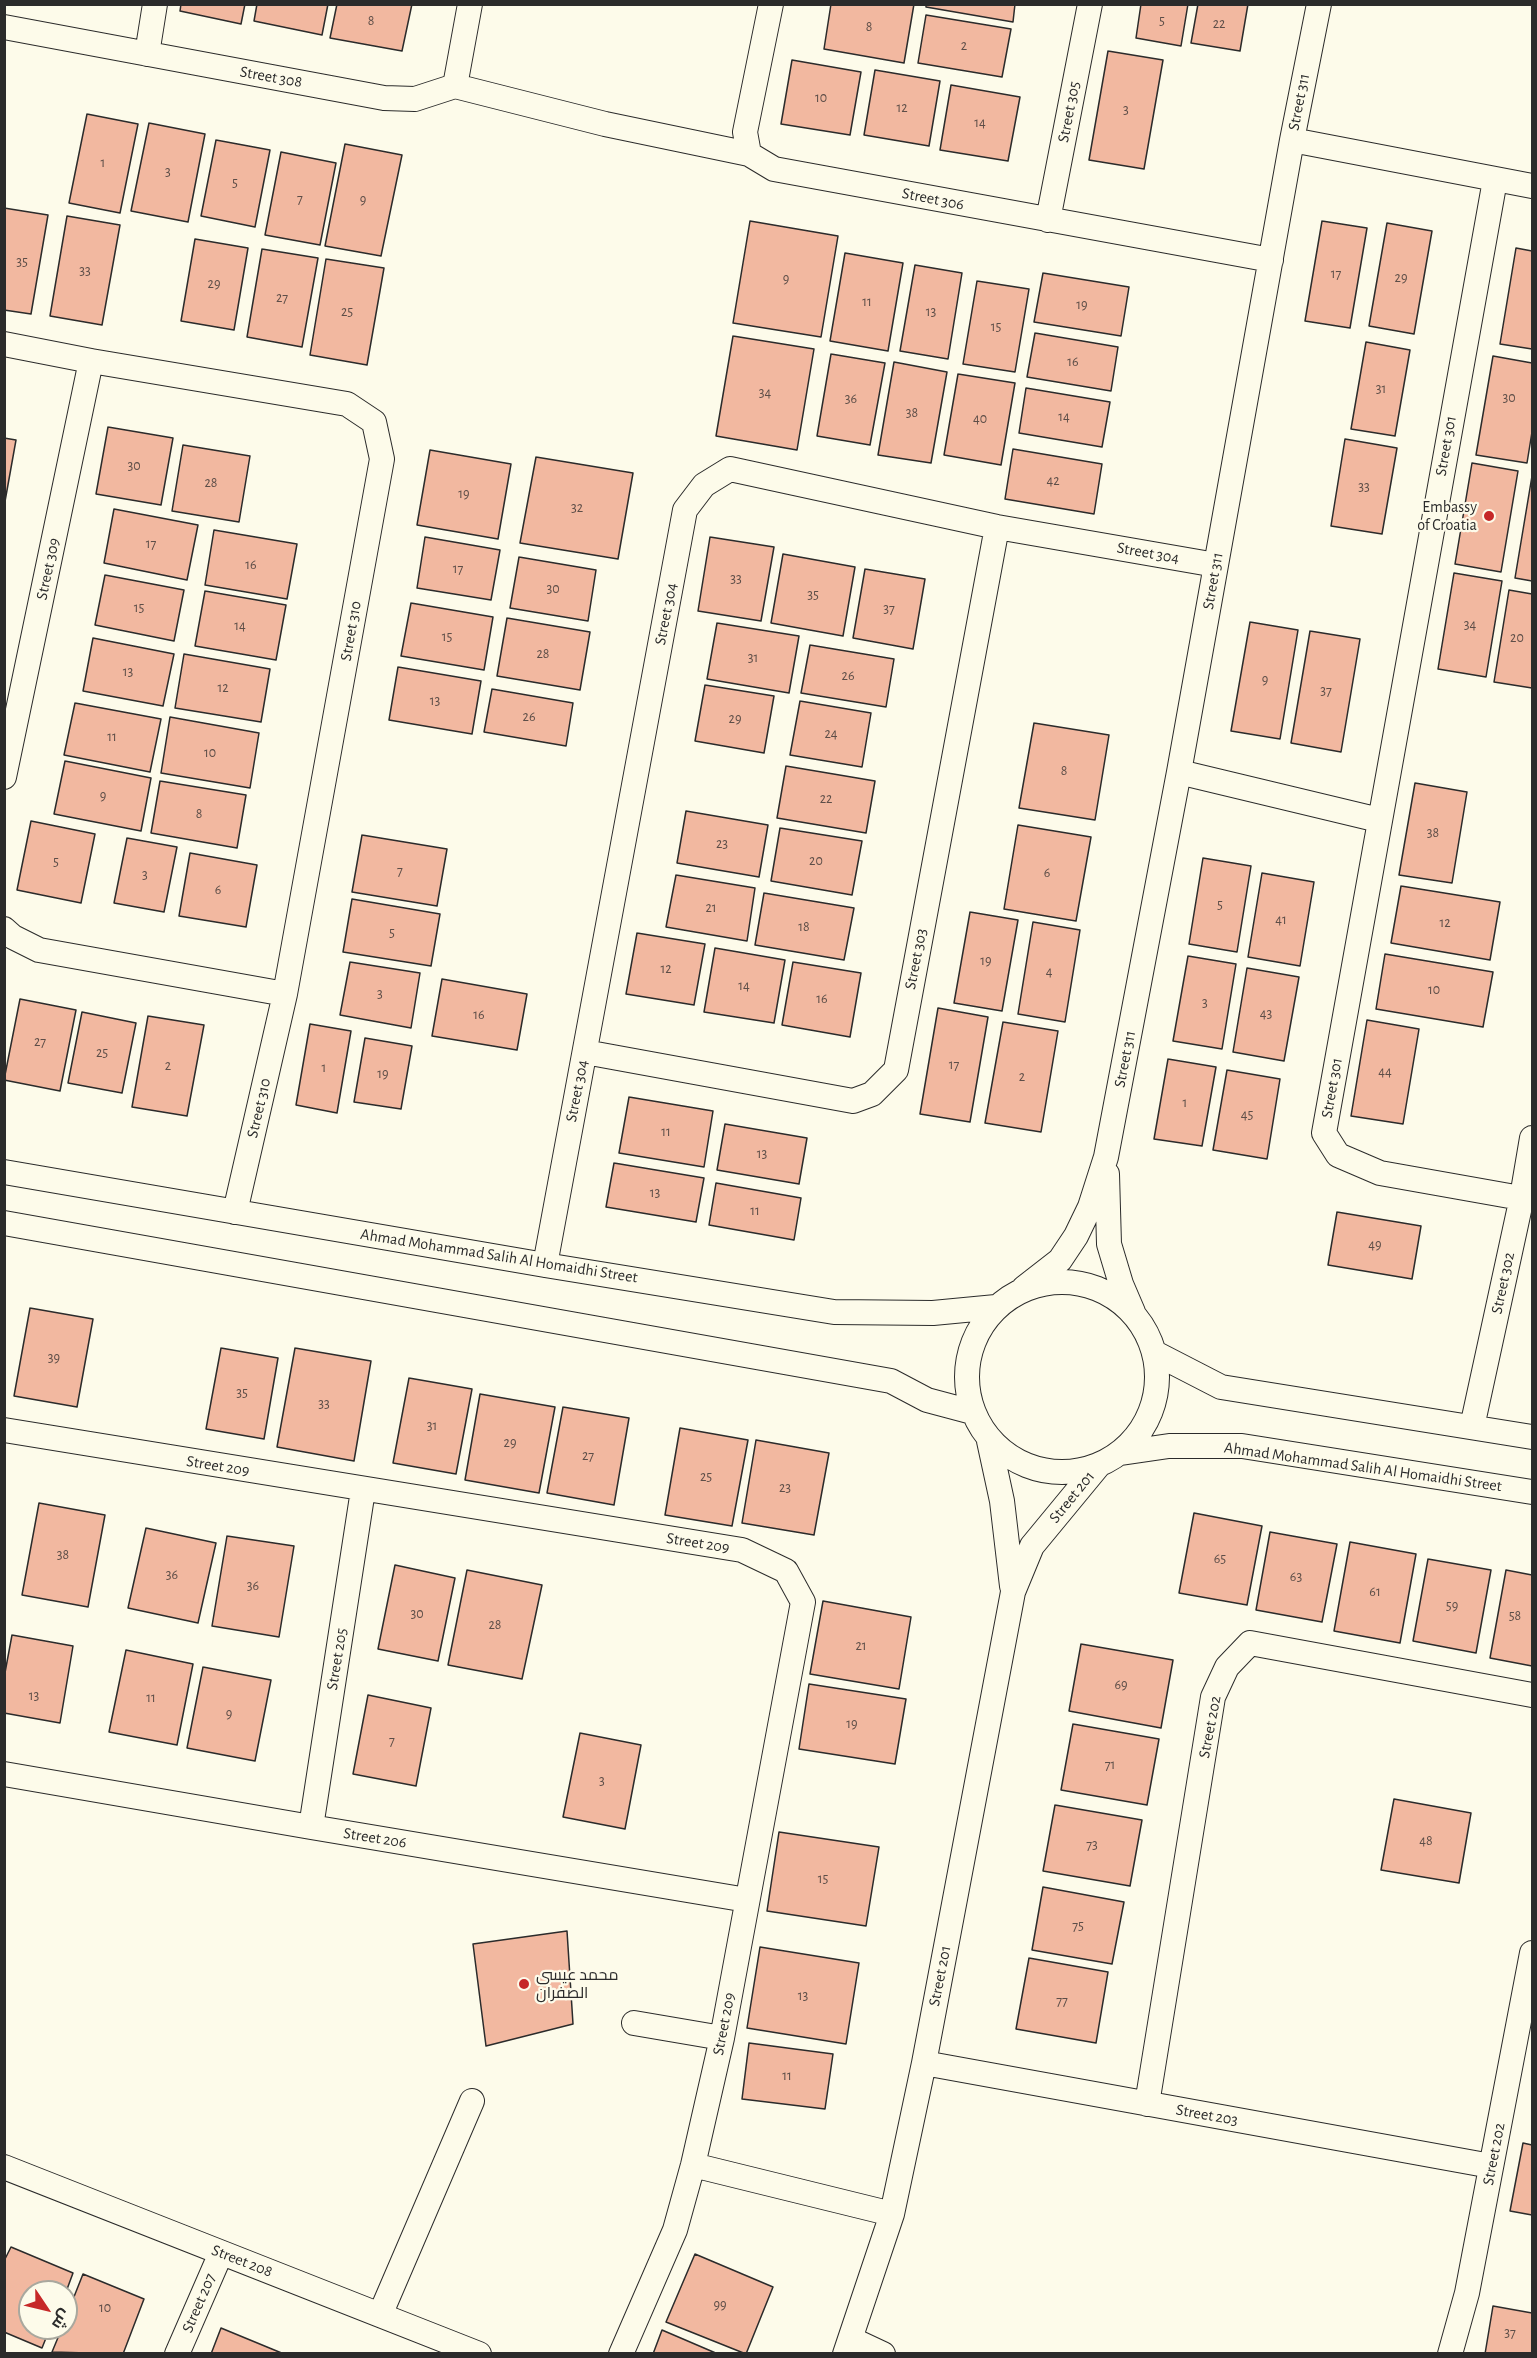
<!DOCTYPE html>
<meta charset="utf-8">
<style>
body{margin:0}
#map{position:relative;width:1537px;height:2358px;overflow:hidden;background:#fdfbea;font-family:"Alegreya Sans",Cairo,sans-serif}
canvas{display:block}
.frame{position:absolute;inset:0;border:6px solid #2b2b2b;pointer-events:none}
.north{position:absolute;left:18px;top:2280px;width:60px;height:60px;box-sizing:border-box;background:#fdfbea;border:2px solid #a9a89e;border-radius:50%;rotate:125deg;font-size:16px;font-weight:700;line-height:24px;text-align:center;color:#2b2b2b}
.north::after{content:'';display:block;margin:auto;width:21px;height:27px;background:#c62828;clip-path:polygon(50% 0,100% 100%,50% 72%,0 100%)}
</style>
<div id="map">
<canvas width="1537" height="2358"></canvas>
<div class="frame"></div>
<div class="north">ش</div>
</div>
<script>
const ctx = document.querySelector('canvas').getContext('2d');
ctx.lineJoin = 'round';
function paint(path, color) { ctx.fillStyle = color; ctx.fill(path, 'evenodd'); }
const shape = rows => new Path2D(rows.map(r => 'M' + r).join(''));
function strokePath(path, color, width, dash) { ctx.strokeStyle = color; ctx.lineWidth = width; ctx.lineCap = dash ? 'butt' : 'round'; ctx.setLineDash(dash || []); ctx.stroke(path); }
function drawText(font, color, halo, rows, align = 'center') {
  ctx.font = font + ' "Alegreya Sans",Cairo,sans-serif'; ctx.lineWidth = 4.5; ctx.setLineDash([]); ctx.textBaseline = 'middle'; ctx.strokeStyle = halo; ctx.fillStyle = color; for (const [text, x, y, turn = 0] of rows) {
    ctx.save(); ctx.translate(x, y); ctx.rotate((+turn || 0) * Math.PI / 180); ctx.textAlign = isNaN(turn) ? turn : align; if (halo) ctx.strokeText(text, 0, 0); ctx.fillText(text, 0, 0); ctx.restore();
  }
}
const building = shape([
 [181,4,245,4,241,24,180,11,181,4],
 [257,4,328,4,322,35,254,21,257,4],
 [337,4,412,4,402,51,330,38,337,4],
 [831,4,914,4,904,63,824,49,831,4],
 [926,4,1015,4,1013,22,926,7,926,4],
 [1141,4,1188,4,1181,46,1136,38,1141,4],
 [1198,4,1248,4,1240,51,1191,43,1198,4],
 [926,15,1011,29,1002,77,918,63,926,15],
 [1108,51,1163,60,1144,169,1089,160,1108,51],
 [792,60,861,72,850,135,781,124,792,60],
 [875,70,940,81,929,146,864,135,875,70],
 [951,85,1020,97,1008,161,940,150,951,85],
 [87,114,138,124,120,213,69,203,87,114],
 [149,123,205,134,188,222,131,211,149,123],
 [216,140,270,150,255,227,201,216,216,140],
 [345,144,402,155,381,256,325,246,345,144],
 [281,152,336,163,320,245,265,235,281,152],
 [4,208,48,215,31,314,4,310,4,208],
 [67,216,120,225,102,325,50,316,67,216],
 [750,221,838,236,821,337,733,323,750,221],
 [1322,221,1367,228,1350,328,1305,321,1322,221],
 [1387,223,1432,231,1414,334,1369,326,1387,223],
 [195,239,248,248,234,330,181,321,195,239],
 [1516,248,1532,251,1532,349,1500,344,1516,248],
 [262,249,318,258,302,347,247,337,262,249],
 [845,253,903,263,888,351,830,341,845,253],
 [326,259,384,268,367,365,310,355,326,259],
 [915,265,962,273,948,359,900,351,915,265],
 [1043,273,1129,287,1121,336,1034,322,1043,273],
 [977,281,1029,289,1015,372,963,364,977,281],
 [1035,333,1118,347,1111,391,1027,377,1035,333],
 [733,336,814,349,797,450,716,436,733,336],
 [1366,342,1410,350,1395,436,1351,429,1366,342],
 [831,354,885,363,870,445,817,436,831,354],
 [1493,356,1532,363,1532,432,1527,463,1476,455,1493,356],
 [894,362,947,372,931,463,878,455,894,362],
 [958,374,1015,383,1001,465,944,455,958,374],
 [1026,388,1110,402,1102,447,1019,433,1026,388],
 [108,427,173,438,161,505,96,494,108,427],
 [4,438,16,440,4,507,4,438],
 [1345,439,1397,448,1382,534,1331,526,1345,439],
 [183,445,250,456,239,522,172,511,183,445],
 [1013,449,1102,464,1094,514,1005,499,1013,449],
 [430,450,511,464,498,539,417,525,430,450],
 [536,457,633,473,618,559,520,543,536,457],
 [1472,463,1518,471,1501,572,1455,564,1472,463],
 [1532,476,1532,581,1515,578,1532,476],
 [114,509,198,525,187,580,104,563,114,509],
 [214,530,297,544,287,599,205,585,214,530],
 [425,537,500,550,491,600,417,588,425,537],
 [710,537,774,547,761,621,698,611,710,537],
 [783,554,855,567,843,636,771,623,783,554],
 [519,557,596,570,588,621,510,608,519,557],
 [865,569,925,579,913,649,853,638,865,569],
 [1454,573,1502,581,1486,677,1438,669,1454,573],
 [105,575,184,590,174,641,95,625,105,575],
 [1509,590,1532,594,1532,688,1494,682,1509,590],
 [205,591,286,605,276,660,195,646,205,591],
 [411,603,493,617,484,670,401,656,411,603],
 [507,618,590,632,580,690,497,676,507,618],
 [1250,622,1298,630,1280,739,1231,731,1250,622],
 [717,623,799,636,789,693,707,679,717,623],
 [1310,631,1360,639,1341,752,1291,743,1310,631],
 [93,638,174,654,163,706,83,691,93,638],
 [810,645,894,659,886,707,801,693,810,645],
 [184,654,270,669,261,722,175,708,184,654],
 [398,667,481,681,472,734,389,720,398,667],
 [705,685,774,696,764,753,695,741,705,685],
 [492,689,573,703,566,746,484,732,492,689],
 [800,701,871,713,862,767,790,755,800,701],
 [75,703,161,719,150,772,64,755,75,703],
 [170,717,259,733,250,788,161,773,170,717],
 [1034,723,1109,735,1095,820,1019,808,1034,723],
 [65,761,151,778,141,831,54,814,65,761],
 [786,766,875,781,866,833,777,818,786,766],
 [160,781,246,795,237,848,151,833,160,781],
 [1415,783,1467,792,1452,883,1399,875,1415,783],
 [686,811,768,825,759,877,677,863,686,811],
 [31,821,95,834,81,903,17,890,31,821],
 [1018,825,1091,837,1076,921,1004,909,1018,825],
 [780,828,862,841,852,895,771,881,780,828],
 [362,835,447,849,437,906,352,892,362,835],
 [127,838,177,847,164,912,114,903,127,838],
 [190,853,257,865,246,927,179,916,190,853],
 [1203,858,1251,866,1237,952,1189,944,1203,858],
 [1262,873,1314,882,1300,966,1248,957,1262,873],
 [676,875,755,888,747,941,666,927,676,875],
 [1401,886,1500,902,1490,960,1391,943,1401,886],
 [764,893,854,908,844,960,755,945,764,893],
 [352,899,440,914,431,966,343,952,352,899],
 [970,912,1018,920,1002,1011,954,1003,970,912],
 [1033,922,1080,930,1065,1022,1018,1014,1033,922],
 [637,933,705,944,694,1005,626,994,637,933],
 [715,948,785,960,774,1023,704,1012,715,948],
 [1385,954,1493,972,1483,1027,1376,1009,1385,954],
 [1188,956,1236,964,1222,1049,1173,1041,1188,956],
 [350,962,420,973,411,1028,340,1015,350,962],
 [793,962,861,973,850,1037,782,1025,793,962],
 [1247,968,1299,977,1284,1061,1233,1052,1247,968],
 [442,979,527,994,517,1050,432,1036,442,979],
 [20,999,76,1010,60,1091,4,1080,20,999],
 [938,1008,988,1017,970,1122,920,1114,938,1008],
 [82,1012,136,1023,122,1093,68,1083,82,1012],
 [148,1016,204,1025,187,1116,132,1107,148,1016],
 [1367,1020,1419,1029,1403,1124,1351,1116,1367,1020],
 [1003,1022,1058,1031,1041,1132,985,1123,1003,1022],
 [310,1024,351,1031,337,1113,296,1105,310,1024],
 [365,1038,412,1046,401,1109,354,1102,365,1038],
 [1168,1059,1216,1067,1202,1146,1154,1139,1168,1059],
 [1227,1070,1280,1079,1267,1159,1213,1150,1227,1070],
 [629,1097,713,1111,704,1167,619,1153,629,1097],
 [725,1124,807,1138,799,1184,717,1170,725,1124],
 [614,1163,704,1178,696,1222,606,1207,614,1163],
 [716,1183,801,1198,794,1240,709,1225,716,1183],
 [1337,1212,1421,1226,1412,1279,1328,1265,1337,1212],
 [30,1308,93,1319,77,1407,14,1396,30,1308],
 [221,1348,278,1358,264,1439,206,1429,221,1348],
 [295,1348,371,1361,354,1461,277,1447,295,1348],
 [409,1378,472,1389,456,1474,393,1463,409,1378],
 [480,1394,555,1407,539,1493,465,1480,480,1394],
 [563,1407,629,1418,614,1505,547,1493,563,1407],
 [680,1428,748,1440,732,1526,665,1515,680,1428],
 [756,1440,829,1453,814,1535,742,1523,756,1440],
 [39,1503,105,1515,88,1607,22,1595,39,1503],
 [1194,1513,1262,1526,1247,1605,1179,1593,1194,1513],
 [146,1528,216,1543,198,1623,128,1608,146,1528],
 [1270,1532,1337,1544,1322,1622,1256,1610,1270,1532],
 [227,1536,294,1546,279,1637,212,1626,227,1536],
 [1350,1542,1416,1554,1400,1643,1334,1631,1350,1542],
 [1428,1559,1491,1570,1476,1653,1413,1641,1428,1559],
 [395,1565,455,1578,438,1661,378,1649,395,1565],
 [467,1570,542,1585,522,1679,448,1665,467,1570],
 [1506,1570,1532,1575,1532,1666,1490,1658,1506,1570],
 [823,1601,911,1617,899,1689,810,1674,823,1601],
 [12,1635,73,1646,60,1723,4,1713,4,1678,12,1635],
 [1081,1644,1173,1660,1161,1728,1069,1711,1081,1644],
 [126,1650,193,1664,177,1745,109,1732,126,1650],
 [203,1667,271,1680,255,1761,187,1748,203,1667],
 [809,1684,906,1699,895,1764,799,1749,809,1684],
 [368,1695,431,1708,416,1786,353,1774,368,1695],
 [1073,1724,1159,1739,1147,1805,1061,1790,1073,1724],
 [580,1733,641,1745,625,1829,563,1817,580,1733],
 [1394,1799,1471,1813,1459,1883,1381,1870,1394,1799],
 [1055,1805,1142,1820,1130,1886,1043,1871,1055,1805],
 [779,1832,879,1847,866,1926,767,1911,779,1832],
 [1043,1887,1124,1902,1112,1964,1032,1950,1043,1887],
 [567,1931,573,2024,486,2046,473,1944,567,1931],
 [760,1947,859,1963,846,2044,747,2028,760,1947],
 [1029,1958,1108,1972,1096,2043,1016,2029,1029,1958],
 [749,2043,833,2054,825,2109,742,2099,749,2043],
 [1523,2143,1532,2145,1532,2215,1510,2211,1523,2143],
 [11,2247,73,2273,66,2292,30,2292,30,2328,50,2328,42,2348,4,2332,4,2261,11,2247],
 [695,2254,773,2287,746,2354,666,2322,695,2254],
 [83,2274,144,2299,123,2354,52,2352,62,2328,66,2328,66,2317,83,2274],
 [1493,2306,1532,2313,1532,2354,1485,2354,1493,2306],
 [221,2328,284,2354,211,2354,221,2328],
 [662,2330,718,2354,653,2354,662,2330]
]);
const street = shape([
 [771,4,745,132,749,154,774,169,1271,260],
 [4,27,384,98,415,99,455,86,470,4],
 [147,54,155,4],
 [455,86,605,124,749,154],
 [1292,140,1532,186],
 [1495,180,1324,1133,1338,1155,1380,1173,1532,1200],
 [1048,220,1090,4],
 [4,344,91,361,347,404,374,422,382,459,285,994,235,1212],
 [1179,772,1379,820],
 [4,777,91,361],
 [4,929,13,937,39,950,285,994],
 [585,1052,853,1101,872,1094,896,1070,997,527],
 [4,1172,545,1265,834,1312,933,1313,996,1307],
 [1107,1174,1109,1244,1121,1284,1133,1312],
 [4,1223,891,1381,927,1400,972,1412],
 [545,1265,685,510,704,485,730,469,997,527,1216,565],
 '967 1377a95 95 0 1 1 190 0a95 95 0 1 1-190 0Z',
 [1024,1288,1060,1260,1076,1236,1090,1207,1106,1157,1179,772,1292,140,1319,4],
 [1155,1353,1221,1387,1532,1437],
 [1472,1427,1522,1197,1532,1138],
 [4,1430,742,1550,786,1571,803,1602,722,2038,693,2165,675,2230,621,2354],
 [989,1441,1002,1501,1012,1586],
 [1121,1453,1169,1446,1242,1446,1532,1492],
 [4,1774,311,1827,747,1900],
 [311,1827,363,1490],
 [634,2023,722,2038],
 [924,2063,1491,2166],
 [1147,2104,1213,1697,1227,1667,1250,1643,1532,1695],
 [693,2165,892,2214],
 [4,2167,479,2354],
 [380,2315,472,2101],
 [851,2339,883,2354],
 [177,2354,221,2253],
 [845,2354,892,2214,924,2063,1013,1592,1032,1546,1098,1466],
 [1450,2354,1467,2293,1532,1953]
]);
const markers = [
 [1489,516,6,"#c62828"],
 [524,1984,6,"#c62828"]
];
const numberNames = [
 ["8",371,21],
 ["5",1162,21],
 ["22",1219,24],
 ["8",869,27],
 ["2",964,46],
 ["10",821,98],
 ["12",902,108],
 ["3",1126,110],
 ["14",980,123],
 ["1",103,163],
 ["3",168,172],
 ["5",235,183],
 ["7",300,199],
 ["9",363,200],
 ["35",22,262],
 ["33",85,271],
 ["17",1336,274],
 ["29",1401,278],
 ["9",786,279],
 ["29",214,284],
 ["27",282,298],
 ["11",867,302],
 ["19",1082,305],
 ["25",347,312],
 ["13",931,312],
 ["15",996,327],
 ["16",1073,362],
 ["31",1381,389],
 ["34",765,393],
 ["30",1509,398],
 ["36",851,399],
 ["38",912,413],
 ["14",1064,417],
 ["40",980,419],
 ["30",134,466],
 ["42",1053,481],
 ["28",211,483],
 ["33",1364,487],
 ["19",464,494],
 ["32",577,508],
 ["17",151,544],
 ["16",251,565],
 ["17",458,569],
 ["33",736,579],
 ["30",553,589],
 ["35",813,595],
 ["15",139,608],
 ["37",889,609],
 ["34",1470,625],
 ["14",240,626],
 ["15",447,637],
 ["20",1517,638],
 ["28",543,654],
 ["31",753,658],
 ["13",128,672],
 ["26",848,676],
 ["9",1265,680],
 ["12",223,688],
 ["37",1326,691],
 ["13",435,701],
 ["26",529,717],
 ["29",735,719],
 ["24",831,734],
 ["11",112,737],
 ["10",210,753],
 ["8",1064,771],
 ["9",103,796],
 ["22",826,799],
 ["8",199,814],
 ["38",1433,833],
 ["23",722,844],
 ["20",816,861],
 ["5",56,862],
 ["7",400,871],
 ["6",1047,873],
 ["3",145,875],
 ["6",218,890],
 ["5",1220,905],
 ["21",711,908],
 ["41",1281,920],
 ["12",1445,923],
 ["18",804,927],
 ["5",392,933],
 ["19",986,961],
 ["12",666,969],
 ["4",1049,972],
 ["14",744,986],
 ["10",1434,990],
 ["3",380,994],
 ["16",822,999],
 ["3",1205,1003],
 ["43",1266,1014],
 ["16",479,1015],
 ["27",40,1042],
 ["25",102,1053],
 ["17",954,1065],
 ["2",168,1066],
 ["1",324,1068],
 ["44",1385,1072],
 ["19",383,1074],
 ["2",1022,1077],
 ["1",1185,1103],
 ["45",1247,1115],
 ["11",666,1132],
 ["13",762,1154],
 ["13",655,1193],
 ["11",755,1211],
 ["49",1375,1245],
 ["39",54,1358],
 ["35",242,1393],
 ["33",324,1404],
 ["31",432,1426],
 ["29",510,1443],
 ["27",588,1456],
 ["25",706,1477],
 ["23",785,1488],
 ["38",63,1555],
 ["65",1220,1559],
 ["36",172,1575],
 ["63",1296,1577],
 ["36",253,1586],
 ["61",1375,1592],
 ["59",1452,1606],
 ["30",417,1614],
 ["58",1515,1616],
 ["28",495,1625],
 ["21",861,1646],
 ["69",1121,1685],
 ["13",34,1696],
 ["11",151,1698],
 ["9",229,1714],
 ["19",852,1724],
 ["7",392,1741],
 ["71",1110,1765],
 ["3",602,1781],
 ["48",1426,1841],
 ["73",1092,1845],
 ["15",823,1879],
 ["75",1078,1926],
 ["13",803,1996],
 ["77",1062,2001],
 ["11",787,2076],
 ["99",720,2305],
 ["10",105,2308],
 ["37",1510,2333]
];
const streetNames = [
 ["Street 308",271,77,10],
 ["Street 311",1299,102,-79],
 ["Street 305",1069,112,-79],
 ["Street 306",933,199,11],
 ["Street 301",1446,446,-80],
 ["Street 304",1148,553,10],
 ["Street 309",48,569,-78],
 ["Street 311",1213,581,-80],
 ["Street 304",666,614,-79],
 ["Street 310",351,631,-80],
 ["Street 303",916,959,-79],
 ["Street 311",1125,1059,-79],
 ["Street 301",1332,1088,-80],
 ["Street 304",577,1091,-79],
 ["Street 310",259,1108,-77],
 ["Ahmad Mohammad Salih Al Homaidhi Street",499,1256,9],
 ["Street 302",1503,1283,-78],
 ["Street 209",218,1466,9],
 ["Ahmad Mohammad Salih Al Homaidhi Street",1363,1467,8],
 ["Street 201",1072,1497,-51],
 ["Street 209",698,1543,9],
 ["Street 205",337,1659,-81],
 ["Street 202",1210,1727,-79],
 ["Street 206",375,1838,9],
 ["Street 201",940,1976,-79],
 ["Street 209",724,2024,-79],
 ["Street 203",1207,2115,10],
 ["Street 202",1494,2154,-79],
 ["Street 208",242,2261,21],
 ["Street 207",199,2303,-67]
];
const poiNames = [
 ["Embassy",1477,507],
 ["of Croatia",1477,525],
 ["محمد عيسى",536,1975,"left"],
 ["الصفران",536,1993,"left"]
];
paint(building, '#f2b8a0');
strokePath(building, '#2b2b2b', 1.5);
strokePath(street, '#2b2b2b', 26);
strokePath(street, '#fdfbea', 24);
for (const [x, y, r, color] of markers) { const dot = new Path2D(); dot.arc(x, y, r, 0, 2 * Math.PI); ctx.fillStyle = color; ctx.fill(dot); strokePath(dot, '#fdfbea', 2); }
drawText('14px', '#5d4e48', null, numberNames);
drawText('16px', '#2b2b2b', '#fdfbea', streetNames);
drawText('16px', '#2b2b2b', '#fdfbea', poiNames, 'right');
</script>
